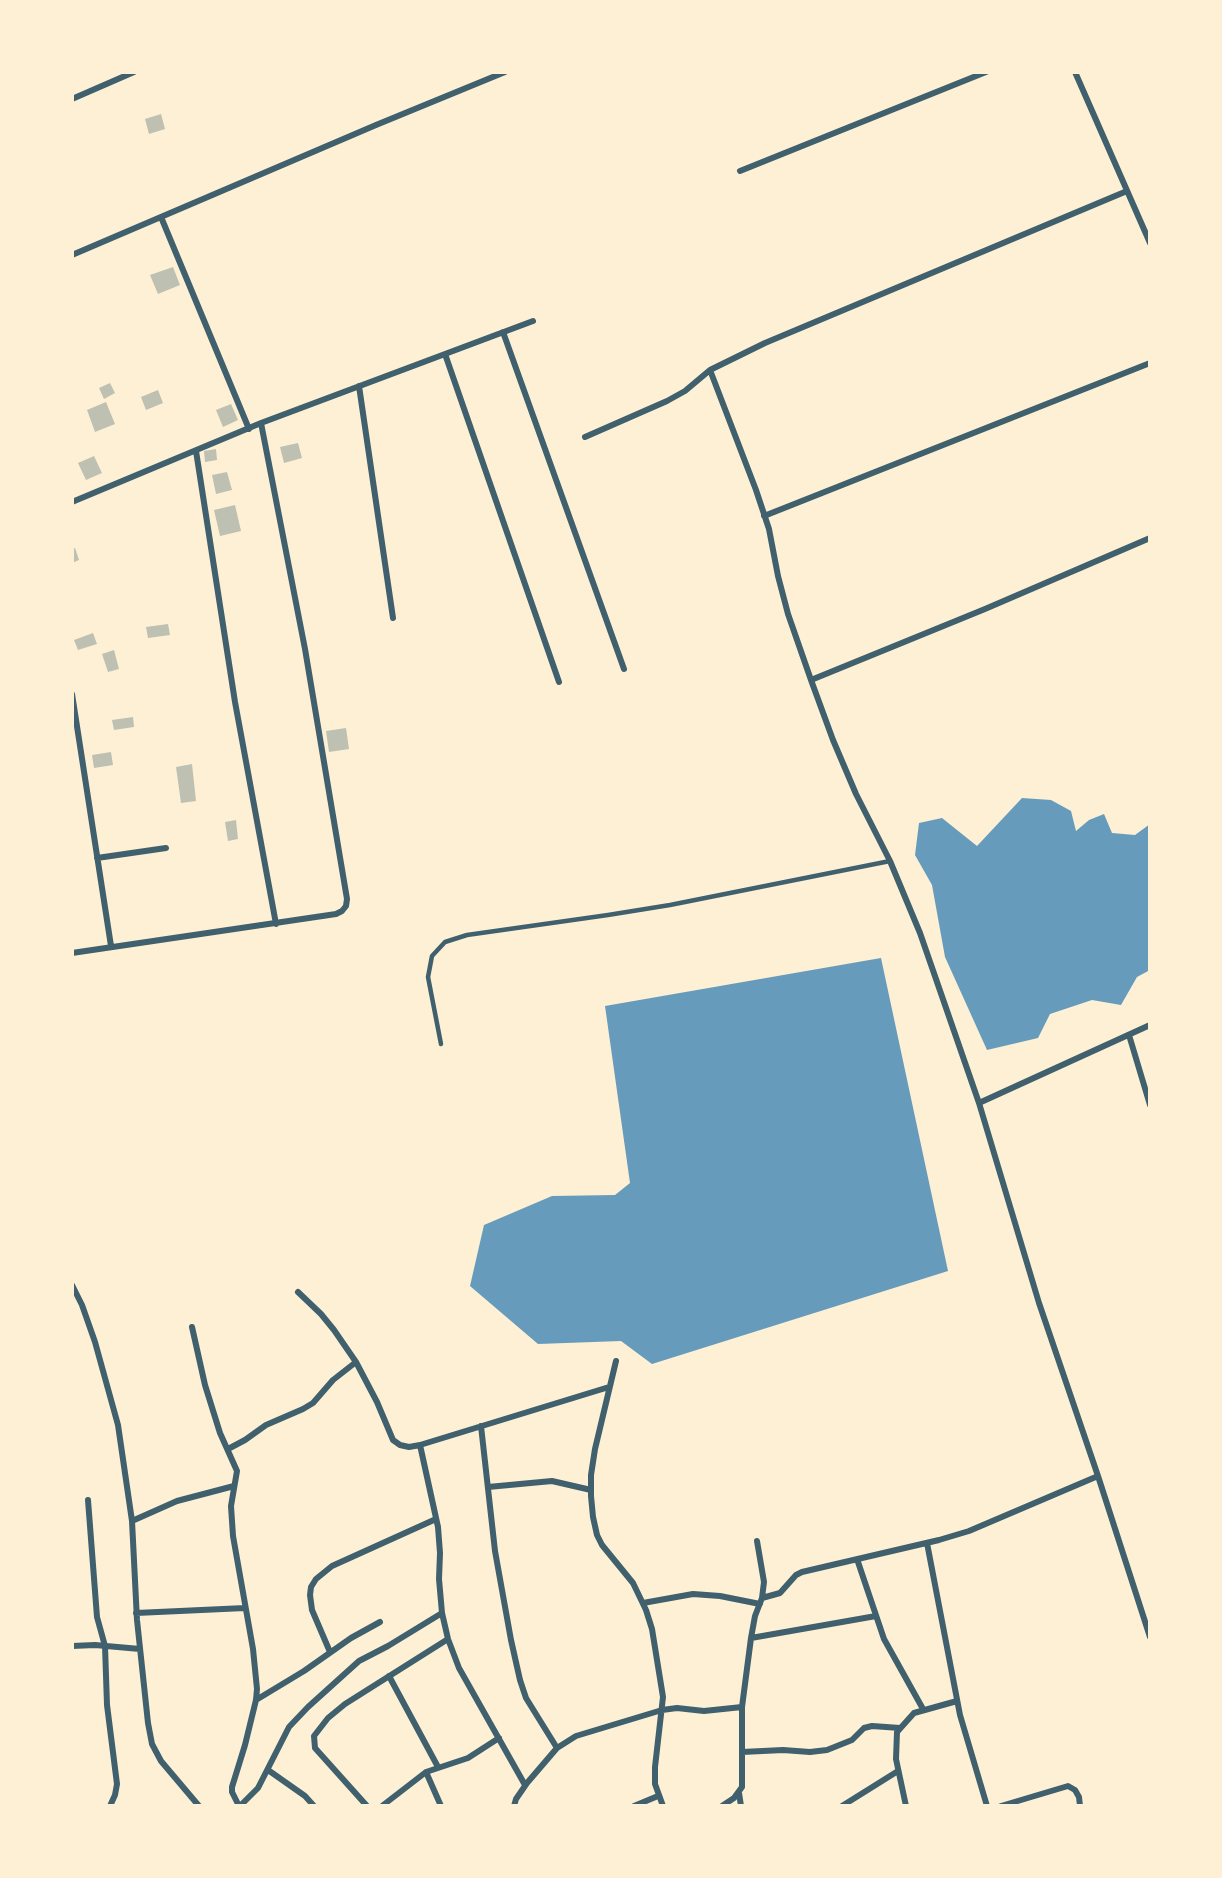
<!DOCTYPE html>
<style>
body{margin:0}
#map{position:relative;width:1222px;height:1878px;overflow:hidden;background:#fdf0d5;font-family:"Exo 2",sans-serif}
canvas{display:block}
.frame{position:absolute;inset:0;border:74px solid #fdf0d5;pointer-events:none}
</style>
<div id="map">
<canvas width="1222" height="1878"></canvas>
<div class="frame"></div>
</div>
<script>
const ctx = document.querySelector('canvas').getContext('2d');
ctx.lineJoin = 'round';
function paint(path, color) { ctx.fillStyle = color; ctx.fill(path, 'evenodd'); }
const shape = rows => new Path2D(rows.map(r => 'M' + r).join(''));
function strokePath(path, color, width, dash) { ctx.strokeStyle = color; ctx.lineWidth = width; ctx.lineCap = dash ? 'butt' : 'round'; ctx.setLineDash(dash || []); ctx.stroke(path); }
const water = shape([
 [1022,798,1051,800,1071,811,1076,831,1089,820,1104,814,1112,833,1135,835,1150,824,1150,970,1137,977,1121,1005,1092,1000,1050,1014,1038,1038,987,1050,945,957,932,885,915,855,919,823,942,818,977,846],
 [881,958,948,1271,652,1364,621,1341,538,1344,470,1286,484,1225,552,1196,615,1195,630,1183,605,1006]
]);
const building = shape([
 [161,114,165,129,149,134,145,119],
 [173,267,180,285,158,294,150,275],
 [110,383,115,393,104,399,99,388],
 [158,390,163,403,146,410,141,397],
 [106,402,115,424,95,432,87,410],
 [231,404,238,420,223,427,216,410],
 [298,443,302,458,284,463,280,447],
 [216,449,217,460,205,462,204,451],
 [94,456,102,473,86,480,78,463],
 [227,472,232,490,216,494,212,475],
 [235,505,241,531,220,536,214,510],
 [75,548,79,560,72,563,72,549],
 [168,624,170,635,148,638,146,627],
 [93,633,97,644,78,650,74,640],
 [114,650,119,669,108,672,102,654],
 [133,717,134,727,114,730,112,720],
 [346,728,349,749,329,752,326,731],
 [111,752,113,765,94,768,92,755],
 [192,764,196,801,181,803,176,767],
 [236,820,238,839,228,841,225,822]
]);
const service = shape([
 [441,1044,428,977,432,956,445,942,467,935,608,915,670,905,890,861]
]);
const minor = shape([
 [1075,72,1150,243],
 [72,99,134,72],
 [740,171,986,72],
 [161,217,249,429],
 [72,255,376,125,505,72],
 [503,332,624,669],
 [445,354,559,682],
 [710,370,756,490,769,529,778,576,788,614,811,680,833,740,856,794,890,861,920,933,979,1103,1039,1303,1098,1476,1150,1637],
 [359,386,393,618],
 [261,423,533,321],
 [585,437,667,401,685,391,710,370,765,343,1127,191],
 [196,451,235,702,276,924],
 [72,502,261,423,305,649,347,899,346,906,342,911,336,914,72,953],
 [764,516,1150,363],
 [811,680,985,609,1150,538],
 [72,694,111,946],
 [97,858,166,848],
 [1129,1035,1150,1105],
 [979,1103,1150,1025],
 [72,1285,82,1305,95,1342,118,1425,132,1521,137,1620,148,1723,152,1744,161,1761,199,1806],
 [298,1292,321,1314,334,1330,356,1362,377,1402,393,1440,400,1445,409,1447,420,1445,609,1387],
 [192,1327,205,1385,220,1433,237,1471,231,1506,233,1536,253,1649,257,1689,256,1700,245,1745,232,1787,232,1792,239,1806],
 [616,1361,595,1449,591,1475,591,1496,593,1517,597,1535,602,1545,633,1583,646,1610,652,1629,663,1697,655,1767,655,1784,663,1806],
 [481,1426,495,1551,511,1640,520,1680,526,1698,557,1748],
 [420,1445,438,1527,440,1553,439,1579,442,1613,448,1639,459,1668,525,1785],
 [228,1449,245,1440,266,1425,303,1409,313,1403,333,1380,356,1362],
 [488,1487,552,1481,591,1490],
 [88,1500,97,1617,105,1646,107,1705,117,1784,115,1795,110,1806],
 [132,1521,177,1501,234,1486],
 [927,1543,960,1715,987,1806],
 [857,1559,884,1639,923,1709],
 [762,1598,780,1593,796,1575,802,1572,939,1540,969,1531,1098,1476],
 [643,1603,693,1594,720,1596,760,1604],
 [136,1613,245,1608],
 [751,1638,876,1616],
 [72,1646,95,1645,140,1649],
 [330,1652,312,1610,310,1595,311,1587,316,1579,332,1566,436,1519],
 [389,1676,438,1767],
 [256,1700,304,1671,351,1638,380,1622],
 [742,1752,783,1750,810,1752,827,1750,852,1740,864,1728,872,1726,900,1728],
 [268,1770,305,1796,314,1806],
 [426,1772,441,1806],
 [739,1793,741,1806],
 [240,1806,258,1788,289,1727,308,1707,359,1661,388,1646,442,1613],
 [367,1806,315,1748,314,1736,328,1718,345,1704,448,1639],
 [382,1806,426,1772,468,1758,499,1738],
 [514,1806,516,1799,527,1783,557,1748,576,1736,662,1710,677,1708,704,1711,742,1707],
 [634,1806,658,1796],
 [722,1806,734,1798,742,1787,742,1707,751,1638,755,1616,762,1598,764,1582,757,1541],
 [842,1806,898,1771],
 [906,1806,896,1759,897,1732,914,1713,957,1701],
 [1001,1806,1068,1786,1075,1790,1079,1797,1080,1806]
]);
paint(water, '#669bbc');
paint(building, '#bec0b2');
strokePath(service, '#3f606c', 4.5);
strokePath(minor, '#3f606c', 6);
</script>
